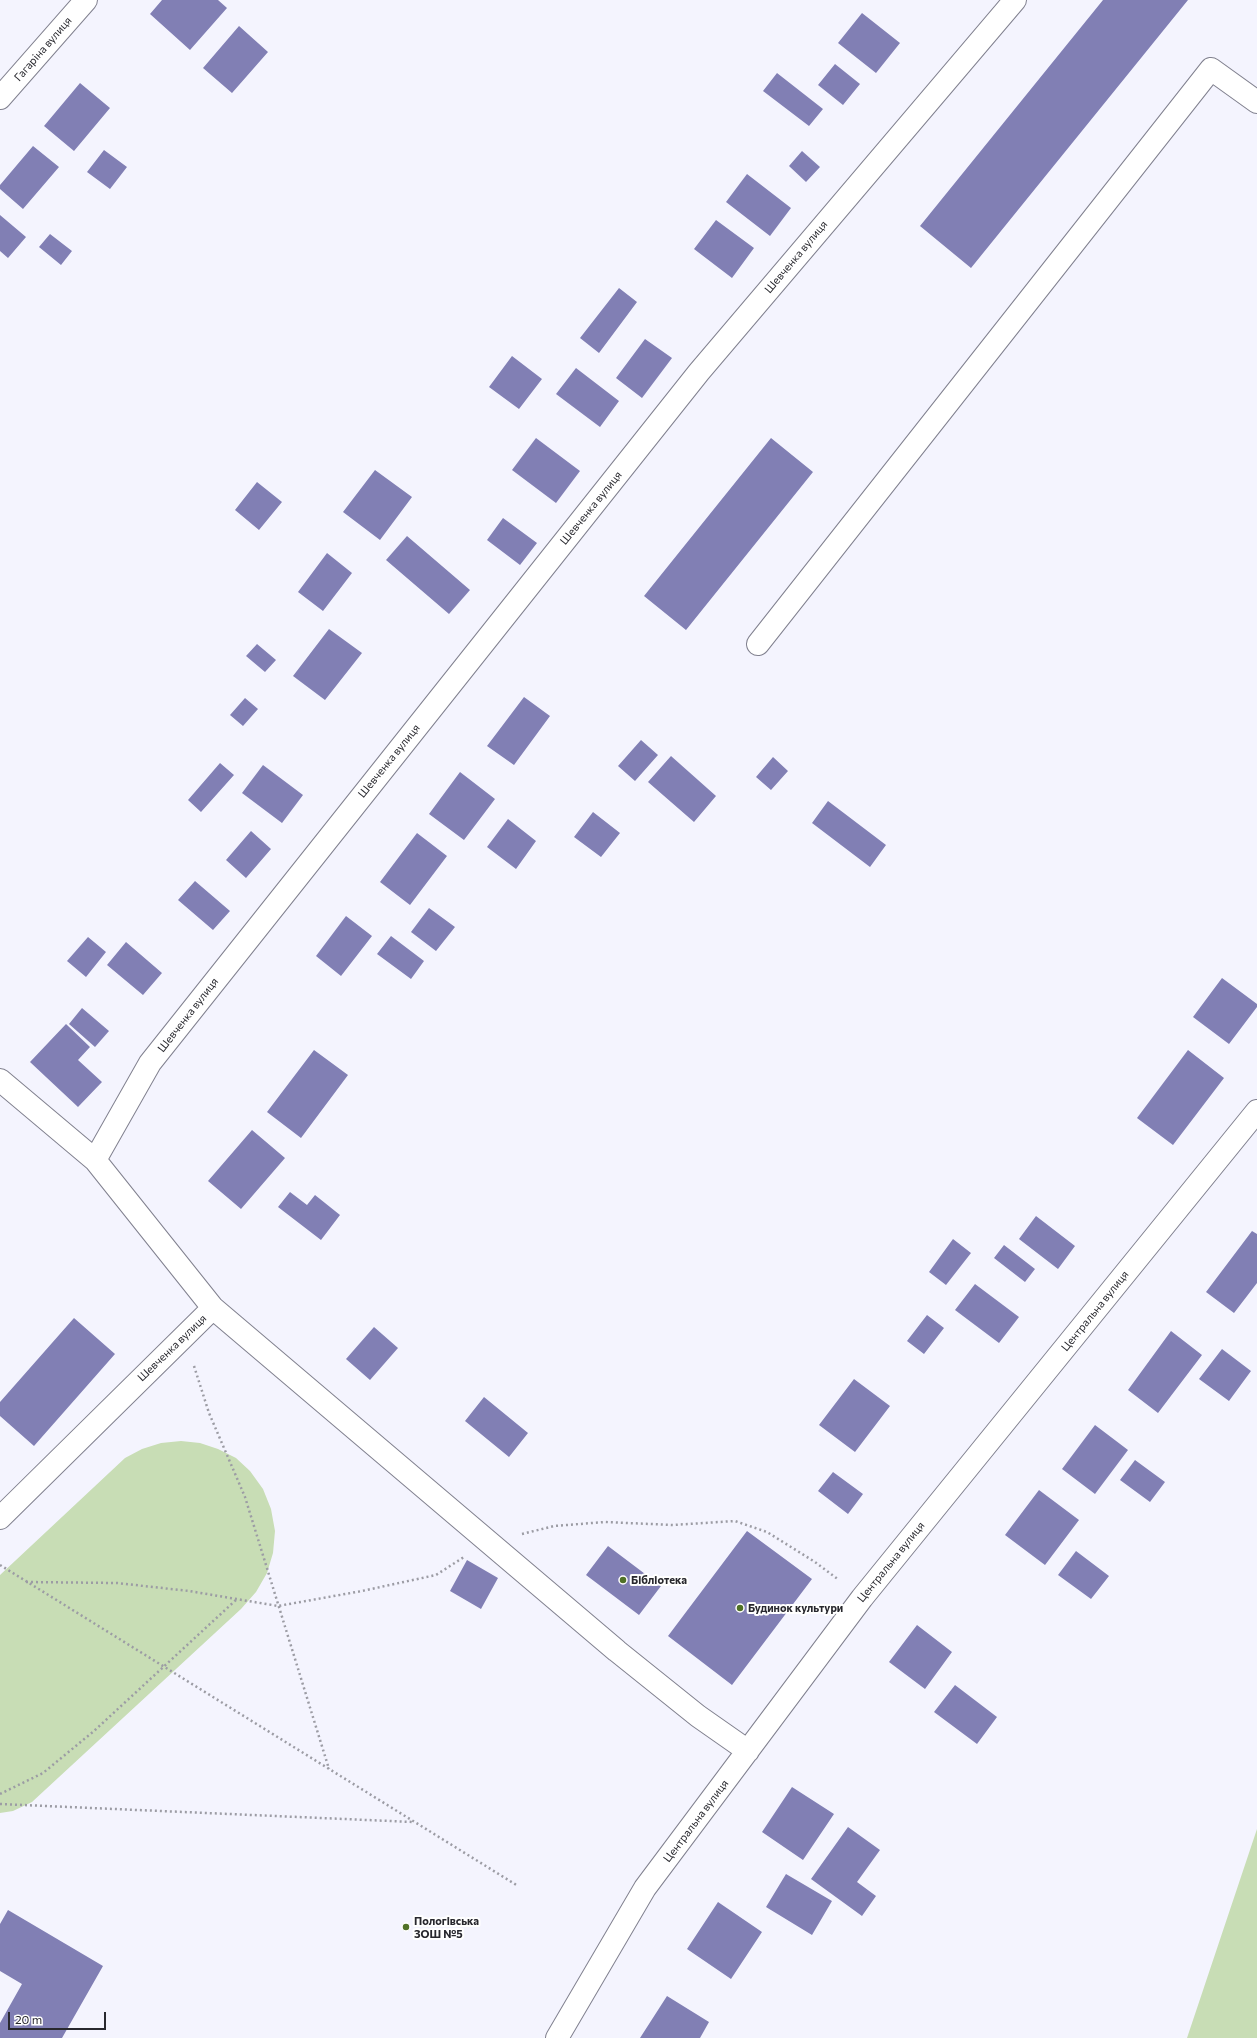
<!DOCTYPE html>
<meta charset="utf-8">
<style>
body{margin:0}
#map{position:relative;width:1257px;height:2038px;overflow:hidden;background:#f4f4fe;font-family:Commissioner,sans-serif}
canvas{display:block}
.scale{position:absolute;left:8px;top:2012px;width:98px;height:18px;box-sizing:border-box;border:2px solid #28282e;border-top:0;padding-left:5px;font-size:12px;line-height:14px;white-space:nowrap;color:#28282e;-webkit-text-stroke:3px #fff;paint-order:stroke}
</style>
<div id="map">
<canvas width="1257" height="2038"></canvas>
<div class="scale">20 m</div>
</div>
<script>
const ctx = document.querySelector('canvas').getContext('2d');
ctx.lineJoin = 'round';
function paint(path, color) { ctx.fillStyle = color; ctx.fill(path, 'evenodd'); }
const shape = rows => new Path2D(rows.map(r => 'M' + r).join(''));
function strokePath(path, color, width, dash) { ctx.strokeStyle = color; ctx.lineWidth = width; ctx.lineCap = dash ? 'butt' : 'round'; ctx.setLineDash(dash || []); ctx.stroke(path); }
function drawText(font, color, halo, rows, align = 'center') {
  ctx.font = font + ' Commissioner,sans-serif'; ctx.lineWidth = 4; ctx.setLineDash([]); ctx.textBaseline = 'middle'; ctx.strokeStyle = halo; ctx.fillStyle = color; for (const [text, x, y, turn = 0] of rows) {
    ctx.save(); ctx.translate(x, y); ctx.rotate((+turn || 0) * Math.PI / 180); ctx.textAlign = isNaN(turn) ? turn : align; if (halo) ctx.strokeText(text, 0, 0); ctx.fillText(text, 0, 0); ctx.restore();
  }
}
const green = shape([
 [181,1441,200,1443,218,1449,236,1458,250,1471,263,1489,271,1509,275,1531,273,1553,267,1573,256,1592,241,1609,32,1802,13,1811,0,1813,0,1575,125,1458,142,1449,161,1443],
 [1257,1829,1257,2038,1187,2038]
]);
const building = shape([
 [162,0,218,0,227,8,190,50,150,14],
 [1103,0,1188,0,971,268,920,226],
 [862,13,900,43,876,73,838,43],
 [239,26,268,52,232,93,203,68],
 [835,64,860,84,843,105,818,85],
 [777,73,823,109,809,126,763,91],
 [80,83,110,108,74,151,44,126],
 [33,146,59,167,23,209,0,189,0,185],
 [104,150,127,167,110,189,87,172],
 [802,151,820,167,806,182,789,166],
 [747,174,791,208,770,236,726,202],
 [0,215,26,237,8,258,0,251],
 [716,220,754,248,732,278,694,249],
 [50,234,72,251,61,265,39,247],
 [619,288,637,302,599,353,580,338],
 [645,339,672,358,642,398,616,378],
 [512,356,542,379,519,409,489,387],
 [576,368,619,401,600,427,556,394],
 [536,438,580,471,556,503,512,470],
 [771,438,813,472,686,630,644,596],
 [375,470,412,497,380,540,343,512],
 [257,482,282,502,259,530,235,510],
 [503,518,537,543,520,565,487,540],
 [407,536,470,590,449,614,386,560],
 [327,553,352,573,323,611,298,592],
 [329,629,362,653,325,700,293,676],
 [257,644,276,660,265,672,246,656],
 [524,697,550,716,514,765,487,746],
 [245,698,258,709,243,726,230,715],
 [641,740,658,755,635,781,618,766],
 [671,756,716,796,694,822,648,782],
 [773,757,788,771,771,790,756,777],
 [220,763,234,775,201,812,188,800],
 [263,765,303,795,282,823,242,793],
 [460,772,495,799,464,840,429,814],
 [828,801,886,845,870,867,812,823],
 [593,812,620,833,601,857,574,837],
 [508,819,536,841,516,869,487,847],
 [251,831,271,849,246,878,226,860],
 [417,833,447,856,410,905,380,882],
 [195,881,230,911,213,930,178,900],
 [429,908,455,927,436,951,411,932],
 [346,916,372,936,341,976,316,956],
 [391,936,424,961,411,979,377,954],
 [88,937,106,952,86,977,67,961],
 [126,942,162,973,143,995,107,965],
 [1222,978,1257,1004,1257,1007,1229,1044,1193,1017],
 [82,1008,109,1031,95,1047,69,1024],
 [66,1024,90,1047,78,1060,102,1082,78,1107,30,1062],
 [314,1050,348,1075,301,1138,267,1112],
 [1188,1050,1224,1078,1173,1145,1137,1118],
 [252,1130,285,1158,241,1209,208,1181],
 [290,1192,307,1205,315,1195,340,1215,321,1240,278,1207],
 [1036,1216,1075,1246,1058,1269,1019,1239],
 [1252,1231,1257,1234,1257,1283,1234,1313,1206,1292],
 [953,1239,971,1253,946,1285,929,1272],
 [1004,1245,1035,1269,1025,1282,994,1258],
 [975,1284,1019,1317,999,1343,955,1310],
 [927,1315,944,1328,924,1354,907,1341],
 [74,1318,115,1354,34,1446,0,1416,0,1402],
 [374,1327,398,1348,370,1380,346,1359],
 [1171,1331,1202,1355,1158,1413,1128,1390],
 [1222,1349,1251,1371,1229,1401,1199,1379],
 [854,1379,890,1406,855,1452,819,1425],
 [484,1397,528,1433,509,1457,465,1421],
 [1095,1425,1128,1450,1095,1494,1062,1469],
 [1135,1460,1165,1482,1150,1502,1120,1480],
 [833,1472,863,1494,848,1514,818,1491],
 [1039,1490,1079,1520,1045,1565,1005,1535],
 [747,1531,812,1579,732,1685,668,1636],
 [608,1546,661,1586,639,1615,586,1575],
 [1076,1551,1109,1576,1091,1599,1058,1575],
 [467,1560,498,1578,481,1609,450,1591],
 [917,1625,952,1652,925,1689,889,1662],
 [955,1685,997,1717,977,1744,934,1712],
 [792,1787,834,1814,803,1860,762,1832],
 [848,1827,880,1850,857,1882,876,1896,862,1916,811,1879],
 [786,1874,832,1901,812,1935,766,1907],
 [718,1902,762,1932,731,1979,687,1949],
 [8,1910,103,1966,62,2038,0,2038,0,2023,22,1984,0,1971,0,1924],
 [667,1996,709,2022,700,2038,640,2038]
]);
const path = shape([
 [194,1366,209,1413,245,1497,329,1769],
 [522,1534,554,1526,605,1522,673,1525,735,1521,767,1532,815,1562,839,1580],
 [0,1565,518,1886],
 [26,1582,117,1583,189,1591,278,1606,362,1591,436,1575,464,1557],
 [0,1794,43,1773,94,1731,237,1599],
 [0,1804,413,1822]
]);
const minor = shape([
 [0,98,86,0],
 [758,644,1211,69,1257,102],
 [0,1080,95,1160],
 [213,1308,617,1651,698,1716,748,1751],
 [0,1518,213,1308,95,1160,150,1063,699,372,1015,0],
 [557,2038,645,1888,862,1598,1257,1111]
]);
const markers = [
 [623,1580,4,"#507127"],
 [740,1608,4,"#507127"],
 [406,1927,4,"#507127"]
];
const streetNames = [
 ["Гагаріна вулиця",43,49,-49],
 ["Шевченка вулиця",796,257,-50],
 ["Шевченка вулиця",591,508,-51],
 ["Шевченка вулиця",389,761,-51],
 ["Шевченка вулиця",188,1015,-52],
 ["Центральна вулиця",1095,1311,-51],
 ["Шевченка вулиця",172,1348,-44],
 ["Центральна вулиця",891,1562,-51],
 ["Центральна вулиця",696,1821,-53]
];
const poiNames = [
 ["Бібліотека",631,1580],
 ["Будинок культури",748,1608],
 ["Пологівська",414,1921],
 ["ЗОШ №5",414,1934]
];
paint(green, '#c8ddb5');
paint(building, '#817fb4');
strokePath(minor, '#81818f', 24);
strokePath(path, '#9c9ca4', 2.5, [2, 3]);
strokePath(minor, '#fff', 22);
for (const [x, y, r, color] of markers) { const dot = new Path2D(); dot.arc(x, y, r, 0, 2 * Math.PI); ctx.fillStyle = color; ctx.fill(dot); strokePath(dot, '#fff', 1.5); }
drawText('11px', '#28282e', '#fff', streetNames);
drawText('bold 11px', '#28282e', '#fff', poiNames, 'left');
</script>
